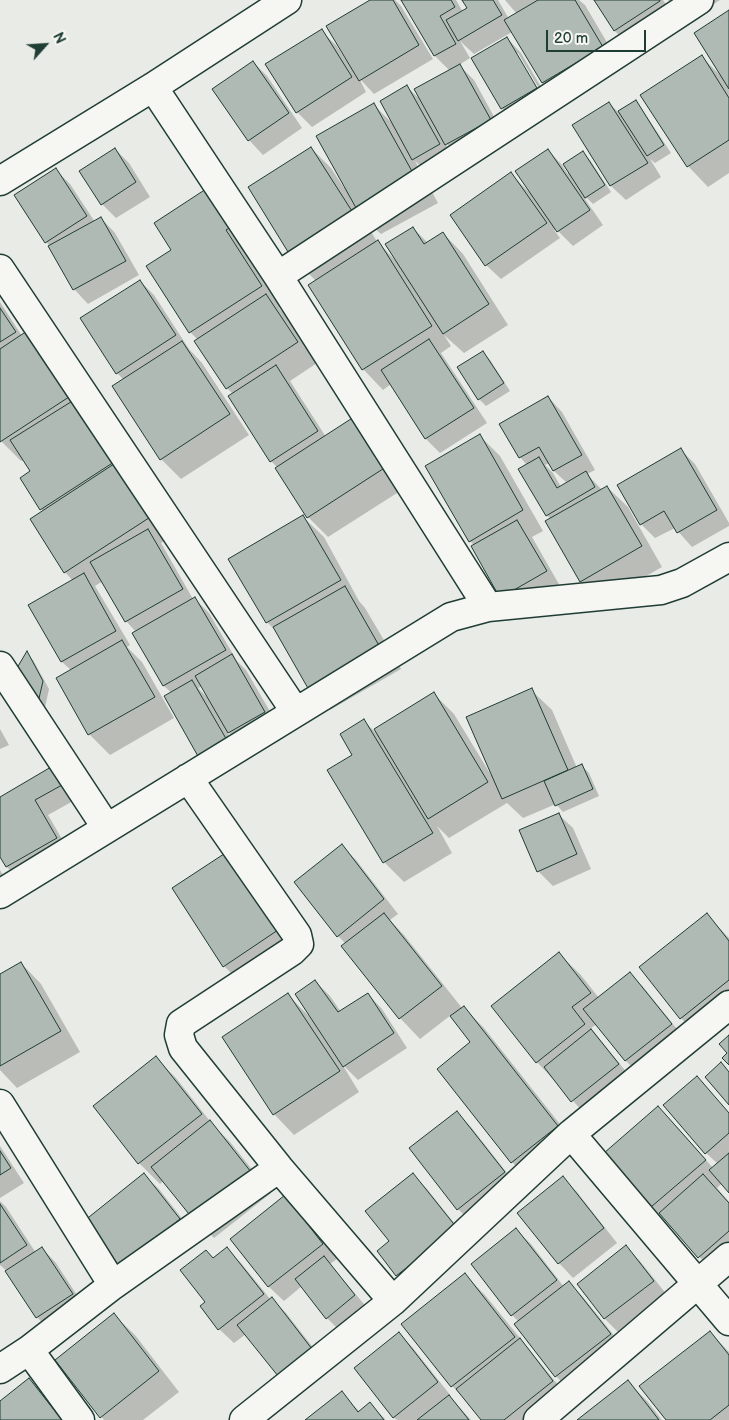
<!DOCTYPE html>
<style>
body{margin:0}
#map{position:relative;width:729px;height:1420px;overflow:hidden;background:#e9ebe7;font-family:"Balsamiq Sans",sans-serif}
canvas{display:block}
.north{position:absolute;left:20px;top:20px;width:50px;height:50px;-webkit-text-stroke:4px #f6f6f2;paint-order:stroke;rotate:64deg;font-size:14px;font-weight:700;line-height:20px;text-align:center;color:#1f3d34}
.north::after{content:'';display:block;margin:auto;width:18px;height:22px;background:#1f3d34;clip-path:polygon(50% 0,100% 100%,50% 72%,0 100%)}
.scale{position:absolute;left:546px;top:30px;width:100px;height:22px;box-sizing:border-box;border:2px solid #1f3d34;border-top:0;padding-left:6px;font-size:15px;line-height:18px;white-space:nowrap;color:#1f3d34;-webkit-text-stroke:4px #f6f6f2;paint-order:stroke}
</style>
<div id="map">
<canvas width="729" height="1420"></canvas>
<div class="north">N</div>
<div class="scale">20 m</div>
</div>
<script>
const ctx = document.querySelector('canvas').getContext('2d');
ctx.lineJoin = 'round';
function paint(path, color) { ctx.fillStyle = color; ctx.fill(path, 'evenodd'); }
const shape = rows => new Path2D(rows.map(r => 'M' + r).join(''));
function strokePath(path, color, width, dash) { ctx.strokeStyle = color; ctx.lineWidth = width; ctx.lineCap = dash ? 'butt' : 'round'; ctx.setLineDash(dash || []); ctx.stroke(path); }
const shadow = shape([
 [372,0,395,0,401,6,433,59,374,94,359,78,366,92,312,127,297,112,267,65,321,31,336,45,346,60,348,59],
 [402,0,456,0,463,12,469,8,464,0,498,0,509,19,517,14,505,0,579,0,585,5,622,68,564,103,543,83,512,32,474,54,460,41,470,58,459,65,474,80,504,135,461,158,445,142,453,159,428,173,415,161,438,203,381,234,363,218,376,240,396,261,413,228,428,243,443,233,463,254,508,325,464,353,444,335,451,346,441,353,487,423,440,453,426,439,391,384,383,390,363,369,310,285,316,281,294,259,311,148,331,168,344,188,345,187,374,105,393,124,407,87,423,102,450,71,435,56],
 [595,0,663,0,674,16,629,45,615,31],
 [668,0,720,0,689,20],
 [729,12,729,173,708,187,688,166,702,57,721,76],
 [507,38,521,53,550,102,516,123,502,108],
 [515,53,518,53,541,92,539,94],
 [253,62,267,76,302,128,263,155,249,140],
 [635,101,642,109,671,153,655,163,650,159,661,177,626,200,611,186,574,126,609,103,618,112],
 [115,149,129,163,150,197,116,218,102,204],
 [548,150,562,165,568,174,583,153,590,160,611,192,593,204,587,198,585,199,603,225,573,246,556,229,554,230,560,238,501,279,486,265,511,174,529,192],
 [56,170,70,184,95,222,101,218,115,233,139,275,88,304,74,289,50,246,46,242],
 [206,190,282,306,279,308,287,316,317,363,290,381,326,437,357,416,408,486,328,537,308,517,278,468,271,461,233,394,227,388,196,341,198,340,190,332,173,250],
 [140,281,154,295,189,349,202,363,249,435,181,479,161,459,124,380,117,373],
 [0,302,22,336,30,331,174,535,161,543,193,599,195,599,209,613,237,661,246,670,279,727,244,747,226,730,241,757,164,686,134,633,136,632,126,621,103,581,95,586,130,645,127,647,142,662,174,718,110,755,89,734,58,679,72,671,62,662,30,605,73,581,65,572,44,512,41,509,32,472,24,460,21,461,0,440],
 [203,686,209,699,198,688],
 [483,353,490,360,510,391,486,406,479,399,459,368],
 [548,397,562,412,595,470,587,474,602,490,607,487,628,507,662,567,602,601,581,581,551,520,547,515,527,465,520,457],
 [550,463,554,471,567,483,561,487,553,473,545,465],
 [480,436,500,456,543,531,532,537,560,586,516,611,474,545,470,541],
 [681,450,695,464,729,523,729,526,692,547,675,528,655,538,641,524],
 [303,517,324,537,359,601,365,608,401,669,330,710,310,689,278,633,267,622,230,559],
 [27,653,33,660,49,689,44,712,38,706],
 [531,690,552,710,577,768,582,766,589,773,599,796,563,812,556,804,523,818,507,803,449,838,437,826,452,853,404,882,384,862,354,755,364,721,377,734,433,693,454,714,491,775],
 [0,729,9,745,0,749],
 [51,769,75,800,48,815,70,853,21,881,7,867,0,855,0,798],
 [558,814,573,828,591,869,553,886,538,871],
 [342,846,356,860,398,914,390,920,404,935,462,1008,463,1007,484,1028,578,1147,532,1182,512,1162,472,1042,451,1015,420,1039,400,1018,343,946,346,944,338,936],
 [230,852,301,949,244,986,224,966],
 [0,870,12,891,0,897],
 [707,915,729,938,729,1017,701,1039,681,1018,641,967],
 [559,954,580,974,599,998,630,973,644,988,685,1039,640,1075,626,1061,597,1024,591,1028,632,1079,586,1115,537,1062],
 [21,963,41,984,80,1052,17,1088,0,1070,0,975],
 [315,981,330,996,341,1012,368,994,382,1009,407,1048,358,1080,342,1064,359,1092,294,1135,274,1114,224,1037,288,995,310,1017],
 [156,1058,176,1078,213,1125,230,1142,271,1193,214,1238,194,1218,164,1180,160,1184,139,1163,95,1106],
 [697,1078,729,1113,729,1191,722,1183,717,1188,729,1202,729,1257,713,1271,652,1207,606,1153,658,1108,678,1128,713,1168,718,1164,706,1153],
 [457,1113,471,1127,518,1187,472,1223,458,1209],
 [0,1146,24,1183,0,1198],
 [144,1175,159,1189,194,1234,135,1280],
 [413,1175,427,1189,470,1243,411,1289,397,1275,379,1251,391,1241],
 [563,1178,577,1192,617,1243,573,1278,559,1263],
 [285,1197,299,1211,337,1259,330,1264,369,1310,341,1332,327,1318,302,1286,284,1301,269,1287,232,1239],
 [0,1201,6,1207,36,1253,42,1248,56,1263,86,1309,51,1332,37,1317,8,1272,0,1265],
 [516,1230,531,1244,564,1287,569,1283,583,1297,624,1348,570,1391,556,1376,515,1325,519,1322,512,1315],
 [626,1247,640,1261,667,1295,619,1333,605,1319,579,1285],
 [227,1249,241,1263,271,1300,272,1299,286,1313,326,1364,246,1334,234,1343,219,1329,214,1259],
 [465,1275,485,1295,567,1396,536,1420,482,1420,470,1404,452,1386],
 [114,1315,135,1335,179,1392,143,1420,104,1420,57,1360],
 [710,1332,729,1352,729,1420,668,1420],
 [399,1333,413,1348,451,1396,450,1397,471,1420,397,1420,393,1417],
 [29,1380,49,1400,65,1420,0,1420,0,1402],
 [628,1382,648,1402,662,1420,579,1420],
 [341,1393,360,1412,370,1404,386,1420,307,1420]
]);
const building = shape([
 [370,0,393,0,419,45,359,81,326,26,370,0],
 [401,0,451,0,455,7,440,16,456,44,434,56,401,0],
 [462,0,493,0,502,15,458,41,446,20,467,8,462,0],
 [538,0,575,0,603,47,542,83,504,20,538,0],
 [594,0,660,0,660,1,614,31,594,0],
 [729,10,729,89,694,33,729,10],
 [322,29,352,77,296,113,265,64,322,29],
 [507,37,537,88,501,109,471,58,507,37],
 [702,55,729,98,729,140,687,167,640,95,702,55],
 [253,61,289,113,248,141,212,89,253,61],
 [460,64,491,120,445,145,414,89,460,64],
 [407,85,440,144,412,160,380,101,407,85],
 [636,100,664,145,647,156,618,111,636,100],
 [609,102,648,163,610,186,572,125,609,102],
 [374,103,418,182,360,215,316,136,374,103],
 [311,147,357,219,293,260,248,187,311,147],
 [115,148,136,182,101,205,79,171,115,148],
 [548,149,590,210,557,232,515,171,548,149],
 [583,151,605,185,585,198,563,164,583,151],
 [56,168,87,216,45,243,14,195,56,168],
 [511,172,547,223,485,266,450,215,511,172],
 [206,189,231,227,226,230,262,286,189,333,146,266,171,250,154,223,206,189],
 [101,217,126,261,73,290,48,246,101,217],
 [413,227,424,244,443,232,489,304,443,334,385,244,413,227],
 [378,240,432,326,362,370,308,285,378,240],
 [140,280,176,335,116,374,80,318,140,280],
 [266,294,298,342,226,389,194,341,266,294],
 [0,308,16,332,0,342,0,308],
 [30,329,72,395,0,442,0,349,30,329],
 [429,339,474,408,425,439,381,370,429,339],
 [182,341,230,414,160,460,112,386,182,341],
 [483,351,504,383,478,400,457,367,483,351],
 [276,365,318,431,270,462,228,396,276,365],
 [548,396,582,455,553,471,539,447,519,458,499,424,548,396],
 [74,400,114,462,40,510,20,478,30,471,10,440,74,400],
 [357,415,389,465,307,518,275,468,357,415],
 [480,434,523,510,469,542,425,466,480,434],
 [681,448,717,510,677,533,664,511,640,525,617,485,681,448],
 [539,457,557,488,586,471,595,487,546,516,518,469,539,457],
 [120,460,155,514,64,573,30,519,120,460],
 [607,486,642,546,580,582,545,521,607,486],
 [303,515,341,580,266,623,228,559,303,515],
 [517,520,547,571,500,598,471,546,517,520],
 [148,529,183,589,125,622,90,562,148,529],
 [84,573,116,631,61,662,28,605,84,573],
 [345,586,381,649,309,690,273,627,345,586],
 [195,597,226,650,163,686,132,633,195,597],
 [122,640,155,697,88,735,56,678,122,640],
 [27,651,43,681,37,707,14,673,27,651],
 [232,654,265,712,228,733,195,676,232,654],
 [192,680,228,742,199,758,164,696,192,680],
 [532,688,568,770,502,799,466,717,532,688],
 [434,692,488,782,428,819,374,729,434,692],
 [364,719,433,833,383,863,327,770,352,755,340,734,364,719],
 [582,764,593,789,555,806,544,781,582,764],
 [51,767,62,785,35,800,57,838,6,867,0,857,0,797,51,767],
 [559,813,577,854,537,872,519,830,559,813],
 [342,844,384,899,337,937,294,882,342,844],
 [230,850,281,928,223,967,172,888,230,850],
 [384,913,442,986,399,1019,341,946,384,913],
 [707,913,729,941,729,980,680,1019,639,967,707,913],
 [559,952,591,993,572,1007,585,1024,536,1063,491,1006,559,952],
 [21,962,61,1031,0,1066,0,974,21,962],
 [630,972,672,1024,625,1061,583,1009,630,972],
 [315,980,338,1012,368,993,394,1033,343,1067,295,994,315,980],
 [288,993,340,1071,273,1115,222,1037,288,993],
 [464,1006,558,1126,511,1163,437,1069,470,1042,450,1016,464,1006],
 [591,1029,619,1064,571,1102,544,1067,591,1029],
 [729,1035,729,1065,722,1058,727,1053,719,1044,729,1035],
 [156,1056,202,1114,138,1164,93,1106,156,1056],
 [721,1062,729,1072,729,1105,705,1077,721,1062],
 [697,1076,729,1113,729,1133,705,1154,663,1105,697,1076],
 [658,1106,706,1160,651,1207,604,1153,658,1106],
 [457,1111,505,1172,457,1210,409,1148,457,1111],
 [210,1120,251,1172,193,1219,151,1167,210,1120],
 [0,1151,11,1168,0,1175,0,1151],
 [729,1153,729,1193,709,1170,729,1153],
 [144,1173,180,1219,120,1267,84,1221,144,1173],
 [413,1173,457,1228,396,1276,377,1251,389,1241,365,1211,413,1173],
 [703,1174,729,1203,729,1231,698,1258,659,1213,703,1174],
 [563,1176,604,1228,558,1264,517,1213,563,1176],
 [285,1195,323,1244,268,1287,230,1239,285,1195],
 [0,1204,27,1245,0,1263,0,1204],
 [516,1228,557,1280,511,1316,471,1264,516,1228],
 [626,1245,654,1281,604,1319,577,1284,626,1245],
 [42,1247,73,1294,36,1318,5,1271,42,1247],
 [227,1247,264,1294,218,1330,200,1306,205,1302,180,1270,206,1250,213,1258,227,1247],
 [324,1256,355,1295,326,1319,295,1279,324,1256],
 [465,1273,515,1337,451,1387,401,1324,465,1273],
 [569,1281,611,1334,555,1377,514,1324,569,1281],
 [272,1297,312,1349,278,1376,237,1325,272,1297],
 [114,1313,159,1371,100,1418,55,1360,114,1313],
 [710,1331,729,1355,729,1405,710,1420,666,1420,639,1386,710,1331],
 [399,1332,438,1382,393,1418,354,1368,399,1332],
 [520,1338,553,1381,504,1420,481,1420,456,1389,520,1338],
 [29,1378,62,1420,0,1420,0,1401,29,1378],
 [628,1380,659,1420,577,1420,628,1380],
 [342,1391,358,1412,370,1402,384,1420,305,1420,342,1391],
 [449,1395,469,1420,417,1420,449,1395]
]);
const minor = shape([
 [153,87,278,276,488,607],
 [0,181,153,87,287,0],
 [0,269,295,711],
 [278,276,699,0],
 [0,666,106,827],
 [188,778,297,935,299,944,292,951,181,1024,179,1035,183,1048,279,1168,393,1301],
 [0,894,451,617,488,607,661,590,682,583,729,557],
 [0,1104,113,1285],
 [571,1134,729,1321],
 [29,1350,113,1285,279,1168],
 [0,1369,29,1350,80,1420],
 [244,1420,393,1301,571,1134,729,1005],
 [538,1420,729,1257]
]);
paint(shadow, '#0003');
paint(building, '#b0bab5');
strokePath(building, '#1f3d34', 1);
strokePath(minor, '#1f3d34', 31);
strokePath(minor, '#f6f6f2', 28);
</script>
